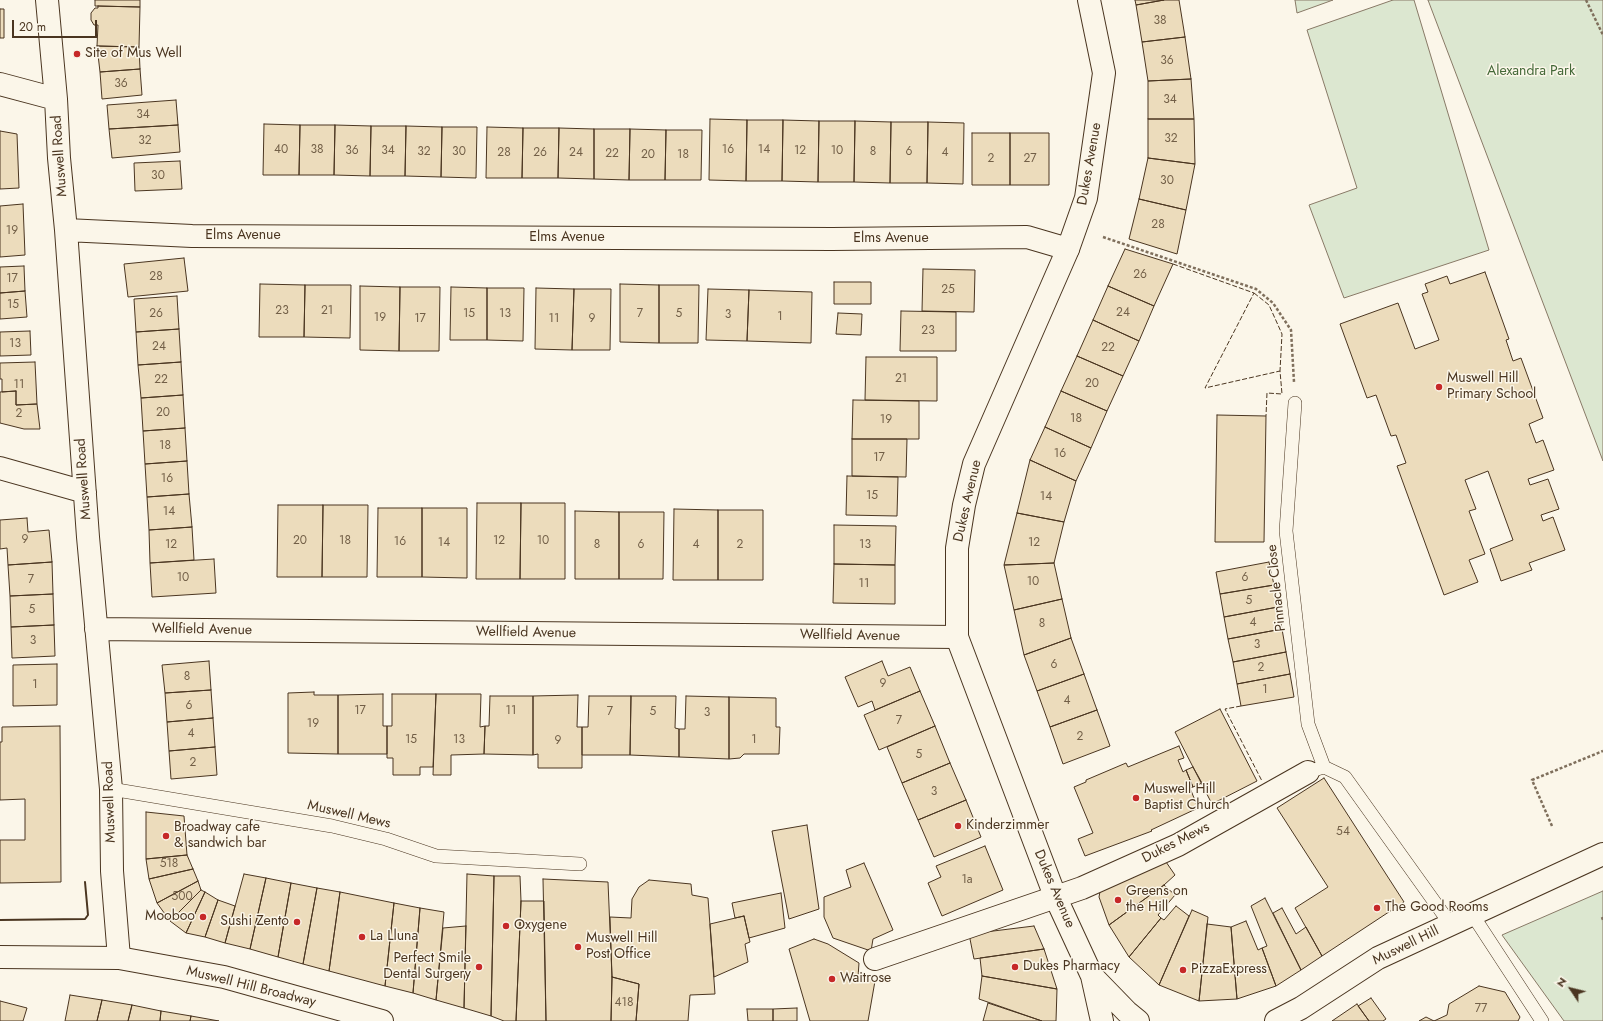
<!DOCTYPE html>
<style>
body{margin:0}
#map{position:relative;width:1603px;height:1021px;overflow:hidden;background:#fbf6e9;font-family:Jost,sans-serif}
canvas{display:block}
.north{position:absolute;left:1551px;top:969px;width:40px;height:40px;-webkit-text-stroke:3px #fbf6e9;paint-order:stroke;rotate:305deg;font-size:11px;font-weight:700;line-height:16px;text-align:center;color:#4a3520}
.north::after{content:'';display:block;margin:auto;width:14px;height:18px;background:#4a3520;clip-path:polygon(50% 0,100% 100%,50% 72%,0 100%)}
.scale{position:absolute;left:12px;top:20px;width:85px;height:18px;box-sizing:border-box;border:2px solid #4a3520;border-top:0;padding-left:5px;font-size:12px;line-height:14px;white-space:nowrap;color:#4a3520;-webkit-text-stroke:3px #fbf6e9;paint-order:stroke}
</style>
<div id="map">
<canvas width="1603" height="1021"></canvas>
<div class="north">N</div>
<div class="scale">20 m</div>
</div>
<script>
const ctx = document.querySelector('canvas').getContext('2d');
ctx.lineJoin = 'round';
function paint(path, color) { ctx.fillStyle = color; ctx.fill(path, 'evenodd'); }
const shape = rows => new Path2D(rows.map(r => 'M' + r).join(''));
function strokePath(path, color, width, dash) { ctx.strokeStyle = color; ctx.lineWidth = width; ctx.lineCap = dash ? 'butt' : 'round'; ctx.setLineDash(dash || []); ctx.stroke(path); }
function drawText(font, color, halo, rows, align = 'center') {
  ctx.font = font + ' Jost,sans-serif'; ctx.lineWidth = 3; ctx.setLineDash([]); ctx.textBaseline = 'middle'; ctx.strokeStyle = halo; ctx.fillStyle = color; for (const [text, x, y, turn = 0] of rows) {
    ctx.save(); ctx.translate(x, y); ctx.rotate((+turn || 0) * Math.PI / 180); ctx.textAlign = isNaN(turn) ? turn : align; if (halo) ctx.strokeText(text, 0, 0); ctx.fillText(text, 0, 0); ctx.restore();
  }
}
const green = shape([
 [1295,0,1333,0,1297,13,1295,0],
 [1393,0,1414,0,1489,250,1344,298,1309,205,1357,188,1307,30,1393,0],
 [1428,0,1603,0,1603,461,1428,0],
 [1603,891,1603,1021,1564,1021,1502,935,1603,891]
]);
const building = shape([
 [95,0,140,0,140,7,95,6,95,0],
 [1135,0,1164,0,1136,5,1135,0],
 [1164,0,1179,0,1185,37,1142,42,1136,5,1164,0],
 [98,6,140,7,139,47,97,46,98,25,94,25,91,20,91,13,95,8,98,8,98,6],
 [0,9,4,9,4,38,0,38,0,9],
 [1185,37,1191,79,1148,81,1142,42,1185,37],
 [97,46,139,47,140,69,100,72,97,46],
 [140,69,142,95,102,99,100,72,140,69],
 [1191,79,1194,119,1148,119,1148,81,1191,79],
 [176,100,178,125,109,129,107,105,176,100],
 [710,119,747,120,746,181,709,180,710,119],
 [1148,119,1194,119,1195,164,1148,158,1148,119],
 [747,120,783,120,782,181,746,181,747,120],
 [783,120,819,121,818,182,782,181,783,120],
 [819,121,855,121,854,182,818,182,819,121],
 [855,121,891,122,890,183,854,182,855,121],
 [891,122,928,122,927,183,890,183,891,122],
 [928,122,964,123,963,184,927,183,928,122],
 [264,124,300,125,299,175,263,175,264,124],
 [178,125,180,152,112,158,109,129,178,125],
 [300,125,335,125,334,175,299,175,300,125],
 [335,125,371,126,370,176,334,175,335,125],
 [371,126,406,126,405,176,370,176,371,126],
 [406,126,442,127,441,177,405,176,406,126],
 [442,127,477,127,476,178,441,177,442,127],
 [487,127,523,128,522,178,486,178,487,127],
 [523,128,559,128,558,178,522,178,523,128],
 [559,128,594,129,594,179,558,178,559,128],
 [594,129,630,129,629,180,594,179,594,129],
 [630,129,666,130,665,180,629,180,630,129],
 [666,130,702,130,701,180,665,180,666,130],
 [0,131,17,134,19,188,0,189,0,131],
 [972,133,1010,133,1010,185,972,185,972,133],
 [1010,133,1049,133,1049,185,1010,185,1010,133],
 [1148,158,1195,164,1186,210,1139,199,1148,158],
 [180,161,182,189,135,191,134,163,180,161],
 [1139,199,1186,210,1177,254,1129,239,1139,199],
 [23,204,25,255,0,257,0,206,23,204],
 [1125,249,1173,264,1154,306,1108,286,1125,249],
 [184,258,188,291,128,297,124,264,184,258],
 [24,266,25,291,0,293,0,267,24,266],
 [923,269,975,270,974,312,922,311,923,269],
 [1485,272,1509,339,1506,340,1513,361,1521,358,1543,418,1529,424,1536,443,1543,440,1554,470,1528,479,1530,485,1548,479,1559,509,1541,515,1543,521,1553,517,1565,550,1529,563,1532,570,1501,581,1490,549,1513,540,1488,471,1465,480,1476,509,1469,511,1485,554,1469,560,1478,582,1444,595,1397,466,1406,463,1396,435,1391,436,1376,395,1367,398,1340,324,1398,303,1415,349,1439,340,1422,294,1428,292,1425,284,1447,276,1450,284,1485,272],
 [834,282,871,282,871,304,834,304,834,282],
 [260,284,305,285,304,337,259,337,260,284],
 [620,284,659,285,659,343,620,342,620,284],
 [305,285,351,285,350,338,304,337,305,285],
 [659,285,699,285,698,343,659,343,659,285],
 [360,286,400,287,399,351,360,350,360,286],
 [1108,286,1154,306,1139,341,1093,320,1108,286],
 [400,287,440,287,439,351,399,351,400,287],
 [451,287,487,288,487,340,450,340,451,287],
 [487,288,524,288,523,341,487,340,487,288],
 [536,288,574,289,572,350,535,349,536,288],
 [574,289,611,289,610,350,572,350,574,289],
 [708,289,749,290,747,341,706,340,708,289],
 [749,290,812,292,811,343,747,341,749,290],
 [25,291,27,317,0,319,0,293,25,291],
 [177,296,179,329,136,332,134,299,177,296],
 [901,311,956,312,956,351,900,351,901,311],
 [838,313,862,314,861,335,836,334,838,313],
 [1093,320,1139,341,1123,376,1077,356,1093,320],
 [179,329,181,362,138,365,136,332,179,329],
 [30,331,31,355,0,356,0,332,30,331],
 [1077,356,1123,376,1107,411,1061,391,1077,356],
 [866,357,937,357,937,401,865,400,866,357],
 [35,362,37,404,16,405,16,391,2,392,2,379,0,379,0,363,35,362],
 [181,362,183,395,141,398,138,365,181,362],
 [16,391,16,405,37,404,40,429,24,429,0,423,0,392,16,391],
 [1061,391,1107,411,1091,448,1045,427,1061,391],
 [183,395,185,428,143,431,141,398,183,395],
 [853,400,919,401,919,439,852,439,853,400],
 [1217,415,1266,416,1264,542,1215,542,1217,415],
 [1045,427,1091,448,1076,481,1030,460,1045,427],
 [185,428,187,461,145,464,143,431,185,428],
 [852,439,907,439,906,477,852,476,852,439],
 [1030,460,1076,481,1064,522,1017,513,1030,460],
 [187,461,189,494,147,497,145,464,187,461],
 [847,476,898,477,897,516,846,515,847,476],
 [189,494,192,527,149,530,147,497,189,494],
 [477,503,521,503,520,579,476,579,477,503],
 [521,503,565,503,565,579,520,579,521,503],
 [278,505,323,505,322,577,277,577,278,505],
 [323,505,368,505,367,577,322,577,323,505],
 [378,508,422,508,422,577,377,577,378,508],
 [422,508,467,508,467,578,422,577,422,508],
 [674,509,718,510,718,580,673,580,674,509],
 [718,510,763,510,763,580,718,580,718,510],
 [575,511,619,512,619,579,575,579,575,511],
 [619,512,664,512,663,579,619,579,619,512],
 [1017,513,1064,522,1054,563,1004,565,1017,513],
 [27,518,28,532,49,530,52,562,8,565,7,548,0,549,0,520,27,518],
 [834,525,896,526,895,565,834,564,834,525],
 [192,527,194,560,150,563,149,530,192,527],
 [214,559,216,593,152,597,150,563,214,559],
 [52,562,53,594,10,596,8,565,52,562],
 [1269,562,1274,585,1220,594,1216,572,1269,562],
 [1054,563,1062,599,1014,610,1004,565,1054,563],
 [834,564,895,565,895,604,833,603,834,564],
 [1274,585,1278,607,1224,617,1220,594,1274,585],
 [53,594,54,625,11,627,10,596,53,594],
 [1062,599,1071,638,1024,655,1014,610,1062,599],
 [1278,607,1282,629,1228,639,1224,617,1278,607],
 [54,625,55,656,12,658,11,627,54,625],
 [1282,629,1286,652,1233,662,1228,639,1282,629],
 [1071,638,1084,674,1037,691,1024,655,1071,638],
 [1286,652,1290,674,1237,684,1233,662,1286,652],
 [209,661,211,690,165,693,162,665,209,661],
 [882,661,888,676,910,667,920,691,875,710,872,701,858,707,845,677,882,661],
 [57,664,57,705,13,706,13,665,57,664],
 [1084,674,1097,710,1050,727,1037,691,1084,674],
 [1290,674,1294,697,1241,706,1237,684,1290,674],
 [211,690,213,718,167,722,165,693,211,690],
 [920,691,935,726,879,750,864,715,920,691],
 [314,692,314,695,338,695,338,754,288,753,288,693,314,692],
 [383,694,383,726,387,726,387,754,338,754,338,695,383,694],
 [392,694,436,694,433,767,420,767,420,775,393,775,393,758,387,758,387,726,392,726,392,694],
 [436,694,481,694,480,727,485,726,484,754,451,755,451,775,433,775,436,694],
 [578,695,577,727,582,727,582,768,538,768,538,754,533,755,533,696,578,695],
 [490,696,533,696,533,755,484,754,485,726,489,726,490,696],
 [589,696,631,696,630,755,582,755,582,727,588,727,589,696],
 [631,696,676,696,675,728,679,729,679,757,630,755,631,696],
 [686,696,729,697,729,759,679,757,679,729,685,729,686,696],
 [729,697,776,698,776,727,780,727,779,754,744,754,740,758,729,759,729,697],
 [1220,709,1257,781,1212,804,1175,732,1220,709],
 [1097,710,1110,746,1063,764,1050,727,1097,710],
 [213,718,215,747,169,751,167,722,213,718],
 [60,726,61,882,0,883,0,840,25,840,25,799,0,800,0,742,2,742,2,727,60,726],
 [935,726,950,763,902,783,887,747,935,726],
 [1179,746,1184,758,1178,760,1183,772,1186,770,1193,787,1190,788,1198,808,1151,830,1152,831,1085,856,1078,839,1093,833,1074,787,1086,782,1086,780,1126,763,1128,767,1179,746],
 [215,747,217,775,171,779,169,751,215,747],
 [950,763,966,800,918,820,902,783,950,763],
 [1193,767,1202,783,1193,787,1186,770,1193,767],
 [1324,778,1404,902,1322,956,1295,908,1328,887,1277,808,1324,778],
 [966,800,981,837,934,857,918,820,966,800],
 [146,812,184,816,187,855,146,859,146,812],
 [807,825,819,909,789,919,772,831,807,825],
 [985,846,1003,890,942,916,928,883,941,877,936,866,985,846],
 [187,855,193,869,149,879,146,859,187,855],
 [1164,859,1175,875,1164,885,1109,925,1099,897,1101,886,1164,859],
 [864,863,893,930,873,939,871,951,833,938,824,917,824,897,851,887,846,870,864,863],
 [193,869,198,881,157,903,149,879,193,869],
 [244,874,266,878,250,949,225,943,244,874],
 [467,874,494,876,491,1016,464,1008,467,874],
 [494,876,520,876,521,901,516,1021,504,1021,491,1016,494,876],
 [266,878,291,883,278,957,250,949,266,878],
 [543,879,608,882,612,977,611,1021,546,1021,543,879],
 [649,880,691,884,692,895,708,898,715,994,690,995,688,1021,636,1021,639,984,612,977,610,917,631,918,632,899,639,887,649,880],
 [198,881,201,890,170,921,157,903,198,881],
 [291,883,317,888,303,964,278,957,291,883],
 [1164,885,1175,895,1158,915,1161,918,1129,957,1109,925,1164,885],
 [317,888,340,892,329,971,303,964,317,888],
 [201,890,205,892,186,933,170,921,201,890],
 [205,892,218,900,205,937,186,933,205,892],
 [340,892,394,903,385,986,329,971,340,892],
 [781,893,785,928,749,938,744,916,735,918,732,903,781,893],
 [1265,898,1301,970,1276,986,1262,948,1267,946,1251,906,1265,898],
 [218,900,235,906,225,943,205,937,218,900],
 [521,901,544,901,546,1021,516,1021,521,901],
 [394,903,420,908,413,993,385,986,394,903],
 [1176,906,1189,916,1159,985,1129,957,1161,918,1164,920,1176,906],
 [420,908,444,912,436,1000,413,993,420,908],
 [1282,908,1296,934,1306,927,1322,956,1301,970,1273,913,1282,908],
 [1192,910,1208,917,1199,1001,1159,985,1192,910],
 [744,916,750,942,745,944,748,962,714,977,710,924,744,916],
 [1246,921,1258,950,1262,948,1276,986,1237,999,1231,927,1246,921],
 [1207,924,1231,927,1237,999,1199,1001,1207,924],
 [466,926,464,1008,436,1000,443,928,466,926],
 [1034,926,1044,949,974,959,969,934,1034,926],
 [814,939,828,944,859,963,858,977,875,981,868,1021,810,1021,789,949,814,939],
 [1044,949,1057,989,982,976,980,958,1044,949],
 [982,976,1057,989,1056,1021,1042,1021,979,999,982,976],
 [612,977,639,984,636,1021,611,1021,612,977],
 [1479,986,1505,992,1520,1017,1518,1021,1419,1021,1426,1017,1434,1021,1447,1015,1449,1004,1479,986],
 [70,995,102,1000,97,1021,65,1021,70,995],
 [1371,998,1386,1019,1383,1021,1369,1021,1358,1006,1371,998],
 [102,1000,132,1005,128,1021,97,1021,102,1000],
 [0,1001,27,1008,23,1021,0,1021,0,1001],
 [988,1003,1042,1021,983,1021,988,1003],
 [1357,1004,1369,1021,1332,1021,1357,1004],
 [132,1005,161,1011,160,1021,128,1021,132,1005],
 [797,1008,797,1021,773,1021,773,1009,797,1008],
 [747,1009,773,1009,773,1021,748,1021,747,1009],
 [161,1011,191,1016,190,1021,160,1021,161,1011],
 [191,1016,219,1021,190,1021,191,1016]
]);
const path = shape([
 [1586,0,1603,35],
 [1103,237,1256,289,1273,303,1291,330,1294,382],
 [1552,826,1532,780,1603,751],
 [1602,917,1603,920]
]);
const lane = shape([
 [1295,403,1286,531,1308,724,1324,767],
 [1317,769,1324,767,1345,777,1451,925],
 [111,789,332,826,386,839,436,856,580,864],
 [1472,914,1542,1021]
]);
const street = shape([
 [47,0,56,99,59,158,66,230,88,537,111,789,112,871,119,958],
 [0,84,56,99],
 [66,230,192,236,832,239,1027,237,1068,249],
 [0,468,85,492],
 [96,629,957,637],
 [875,959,1082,888,1178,845,1308,772]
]);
const secondary = shape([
 [1089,0,1104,73,1086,198,1068,249,974,464,964,505,957,548,957,637,1055,896,1092,976,1102,1021],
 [0,957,119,958,224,977,382,1021],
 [1092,976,1127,1012,1138,1021]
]);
const primary = shape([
 [1276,1021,1301,1008,1378,958,1603,854]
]);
const fence = shape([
 [1173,264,1254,293,1205,388,1280,371,1282,394,1267,393,1266,416],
 [1254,293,1269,305,1282,334,1280,371],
 [1241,706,1225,709,1262,781]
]);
const wall = shape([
 [0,920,85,919,88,915,85,882]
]);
const markers = [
 [77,54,4,"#c62828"],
 [1439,387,4,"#c62828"],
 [1136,798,4,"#c62828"],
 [958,826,4,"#c62828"],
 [166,836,4,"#c62828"],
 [1118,900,4,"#c62828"],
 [1377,908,4,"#c62828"],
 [203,917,4,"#c62828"],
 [297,922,4,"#c62828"],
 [506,926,4,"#c62828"],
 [362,937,4,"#c62828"],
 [578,947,4,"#c62828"],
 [479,967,4,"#c62828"],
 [1015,967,4,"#c62828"],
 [1183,970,4,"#c62828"],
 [832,979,4,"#c62828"]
];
const numberNames = [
 ["38",1160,21],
 ["36",1167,61],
 ["36",121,84],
 ["34",1170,100],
 ["34",143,115],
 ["32",1171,139],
 ["32",145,141],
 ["40",281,150],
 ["38",317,150],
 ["16",728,150],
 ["14",764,150],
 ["36",352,151],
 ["34",388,151],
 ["12",800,151],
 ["10",837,151],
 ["32",424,152],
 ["30",459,152],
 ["8",873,152],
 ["6",909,152],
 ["28",504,153],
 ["26",540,153],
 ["24",576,153],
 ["4",945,153],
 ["22",612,154],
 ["20",648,155],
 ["18",683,155],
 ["2",991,159],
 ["27",1030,159],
 ["30",158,176],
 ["30",1167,181],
 ["28",1158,225],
 ["19",12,231],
 ["26",1140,275],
 ["28",156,277],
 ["17",12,279],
 ["25",948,290],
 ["15",13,305],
 ["23",282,311],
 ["21",327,311],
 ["24",1123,313],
 ["26",156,314],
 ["15",469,314],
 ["13",505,314],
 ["7",640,314],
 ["5",679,314],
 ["3",728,315],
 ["1",780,317],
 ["19",380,318],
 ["17",420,319],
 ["11",554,319],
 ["9",592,319],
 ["23",928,331],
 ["13",15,344],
 ["24",159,347],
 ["22",1108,348],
 ["21",901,379],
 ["22",161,380],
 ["20",1092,384],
 ["11",19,385],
 ["20",163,413],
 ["2",19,414],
 ["18",1076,419],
 ["19",886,420],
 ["18",165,446],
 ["16",1060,454],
 ["17",879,458],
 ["16",167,479],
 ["15",872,496],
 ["14",1046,497],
 ["14",169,512],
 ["9",25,540],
 ["20",300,541],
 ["18",345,541],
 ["12",499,541],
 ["10",543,541],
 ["16",400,542],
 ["14",444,543],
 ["12",1034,543],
 ["12",171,545],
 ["8",597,545],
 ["6",641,545],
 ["4",696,545],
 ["2",740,545],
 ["13",865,545],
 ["10",183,578],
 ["6",1245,578],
 ["7",31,580],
 ["10",1033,582],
 ["11",864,584],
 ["5",1249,601],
 ["5",32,610],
 ["4",1253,623],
 ["8",1042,624],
 ["3",33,641],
 ["3",1257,645],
 ["6",1054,665],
 ["2",1261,668],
 ["8",187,677],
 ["9",883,684],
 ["1",35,685],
 ["1",1265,690],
 ["4",1067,701],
 ["6",189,706],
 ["17",360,711],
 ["11",511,711],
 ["7",610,712],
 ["5",653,712],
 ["3",707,713],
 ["7",899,721],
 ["19",313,724],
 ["4",191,734],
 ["2",1080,737],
 ["15",411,740],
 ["13",459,740],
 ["1",754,740],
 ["9",558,741],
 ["5",919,755],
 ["2",193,763],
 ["3",934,792],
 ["54",1343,832],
 ["518",169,864],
 ["1a",967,880],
 ["500",182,897],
 ["418",624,1003],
 ["77",1481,1009]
];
const poiNames = [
 ["Site of Mus Well",85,54],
 ["Muswell Hill",1447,379],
 ["Primary School",1447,395],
 ["Muswell Hill",1144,790],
 ["Baptist Church",1144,806],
 ["Kinderzimmer",966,826],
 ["Broadway cafe",174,828],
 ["& sandwich bar",174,844],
 ["Greens on",1126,892],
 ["the Hill",1126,908],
 ["The Good Rooms",1385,908],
 ["Mooboo",195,917,"right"],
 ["Sushi Zento",289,922,"right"],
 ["Oxygene",514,926],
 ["La Lluna",370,937],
 ["Muswell Hill",586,939],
 ["Post Office",586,955],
 ["Perfect Smile",471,959,"right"],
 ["Dental Surgery",471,975,"right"],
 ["Dukes Pharmacy",1023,967],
 ["PizzaExpress",1191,970],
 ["Waitrose",840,979]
];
const parkNames = [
 ["Alexandra Park",1531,72]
];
const streetNames = [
 ["Muswell Road",60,156,-94],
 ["Dukes Avenue",1090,164,-80],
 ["Elms Avenue",243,236],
 ["Elms Avenue",567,238],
 ["Elms Avenue",891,239],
 ["Muswell Road",84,479,-94],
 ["Dukes Avenue",968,501,-77],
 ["Pinnacle Close",1277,588,-96],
 ["Wellfield Avenue",202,630,1],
 ["Wellfield Avenue",526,633,1],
 ["Wellfield Avenue",850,636,1],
 ["Muswell Road",110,802,-92],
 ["Muswell Mews",349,815,13],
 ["Dukes Mews",1176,843,-27],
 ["Dukes Avenue",1054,889,67],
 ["Muswell Hill",1406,946,-26],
 ["Muswell Hill Broadway",251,987,14]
];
paint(green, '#dce7d0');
strokePath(green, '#887966', 1);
paint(building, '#ecdcbc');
strokePath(building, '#4a3520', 1);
strokePath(lane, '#4a3520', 14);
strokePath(street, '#4a3520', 24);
strokePath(secondary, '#4a3520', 24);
strokePath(primary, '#4a3520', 24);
strokePath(path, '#7f6f5c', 2.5, [3, 2]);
strokePath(lane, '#fbf6e9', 13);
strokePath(street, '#fbf6e9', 22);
strokePath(secondary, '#fbf6e9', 22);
strokePath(primary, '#fbf6e9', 22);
strokePath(fence, '#4a3520', 1, [5, 2]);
strokePath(wall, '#4a3520', 2);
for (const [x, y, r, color] of markers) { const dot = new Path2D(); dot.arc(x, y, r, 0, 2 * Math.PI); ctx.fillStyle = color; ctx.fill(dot); strokePath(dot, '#fbf6e9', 1.5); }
drawText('12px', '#725f47', null, numberNames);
drawText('14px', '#4a3520', '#fbf6e9', poiNames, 'left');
drawText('14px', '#436837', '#fbf6e9', parkNames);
drawText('14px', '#4a3520', '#fbf6e9', streetNames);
</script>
